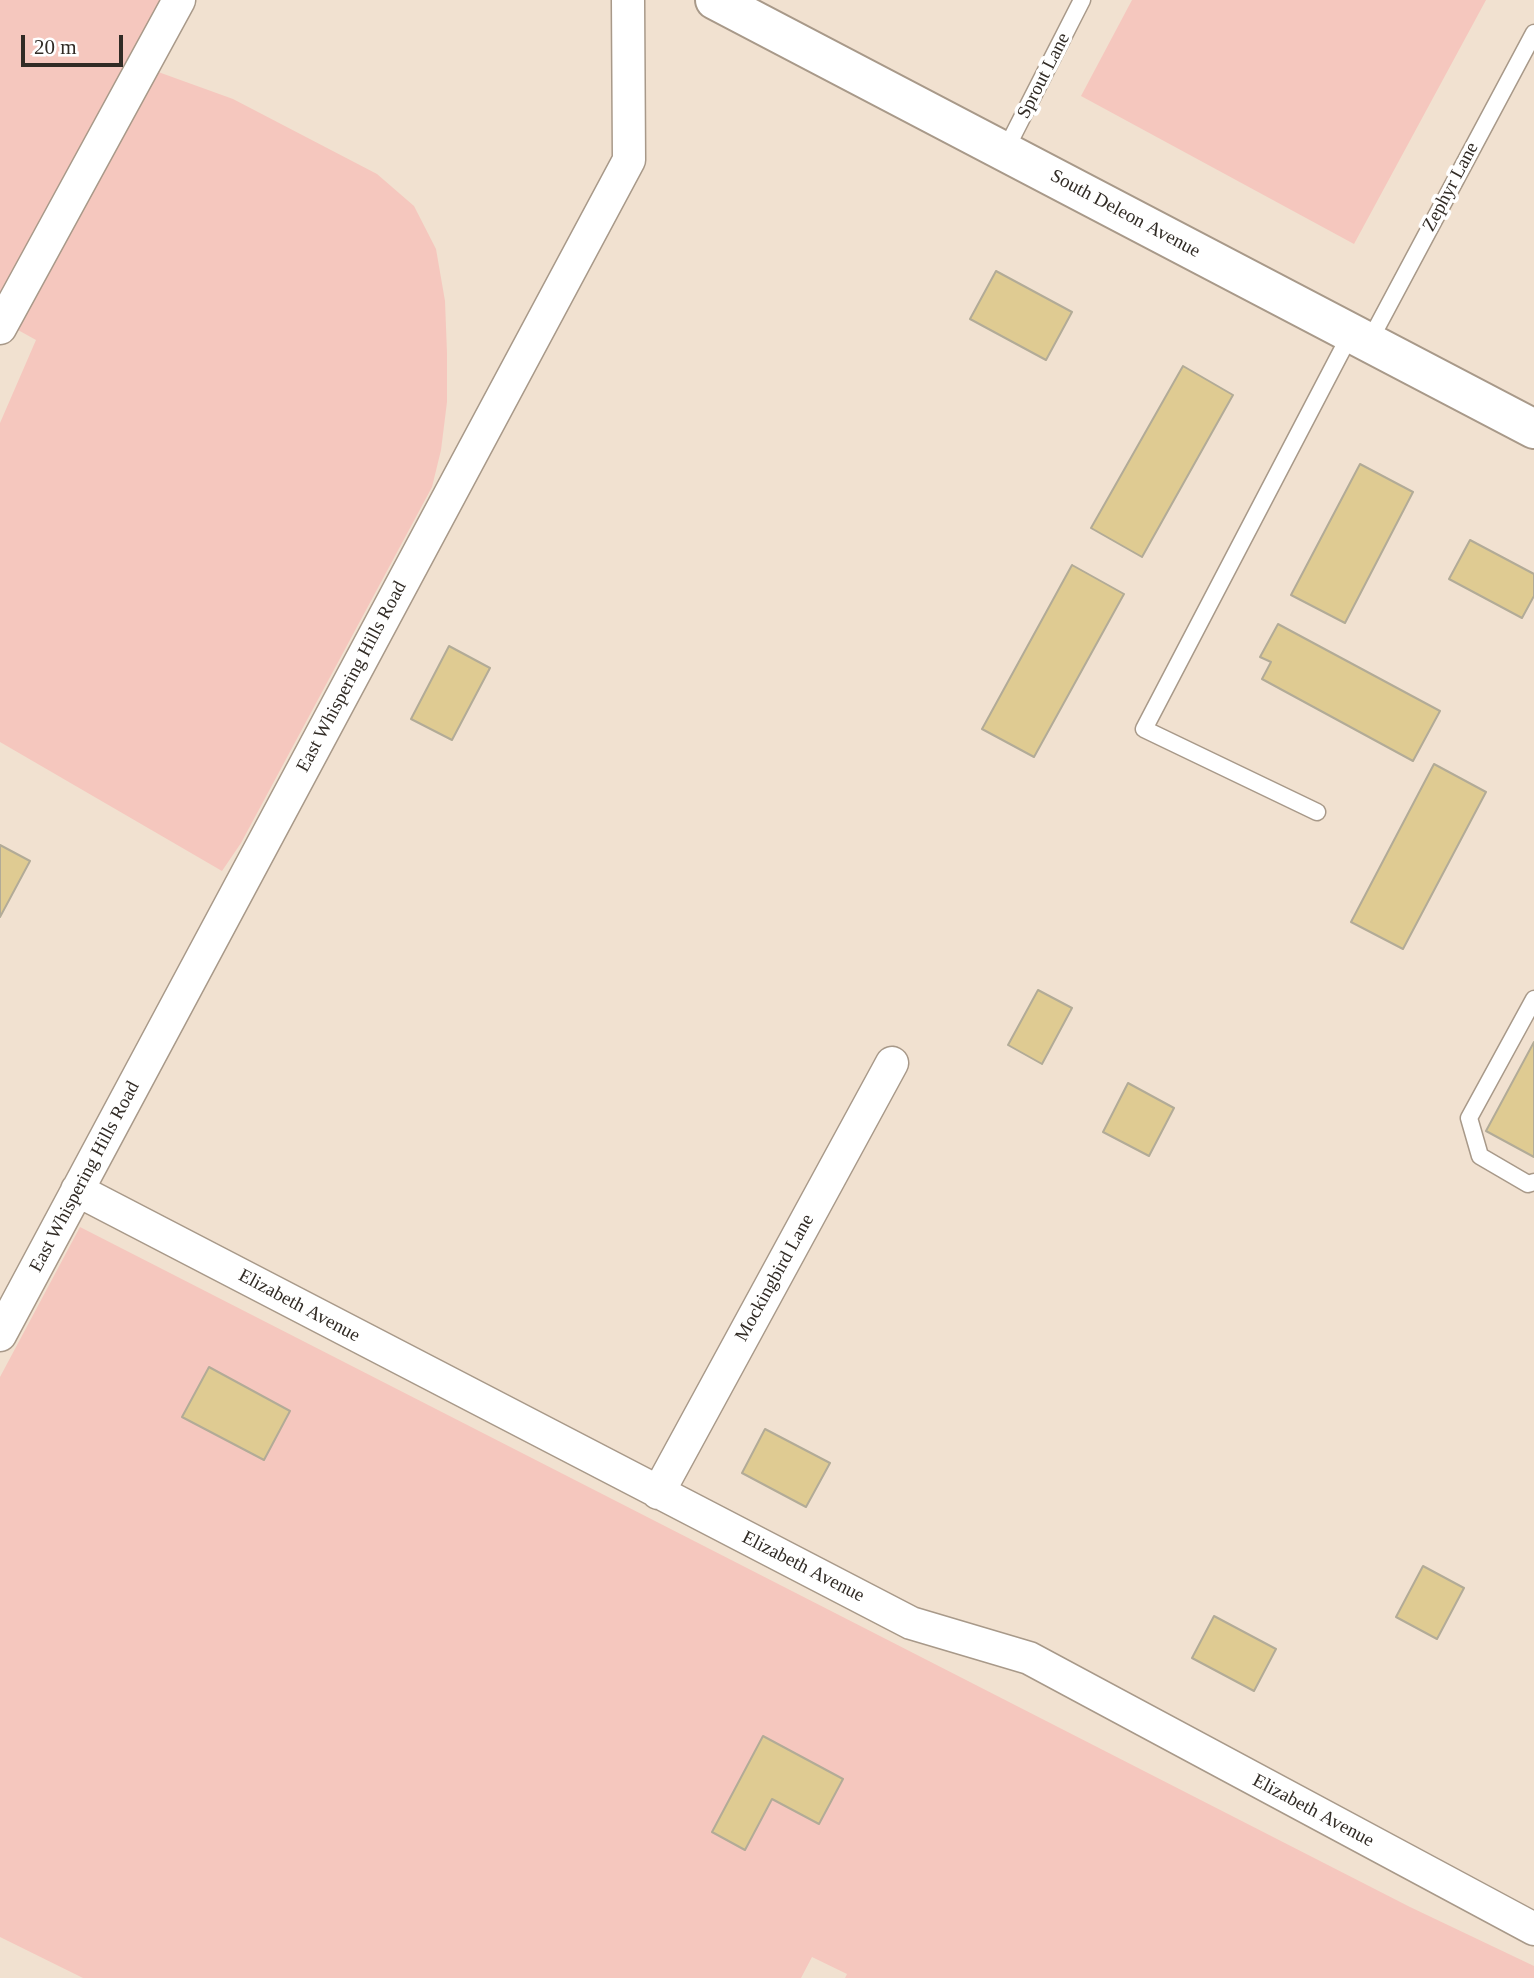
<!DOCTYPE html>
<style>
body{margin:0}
#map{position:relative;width:1534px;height:1978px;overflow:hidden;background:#f1e1d0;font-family:"Times New Roman",serif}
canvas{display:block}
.scale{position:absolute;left:21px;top:35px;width:102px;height:32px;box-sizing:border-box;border:4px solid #312b25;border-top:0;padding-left:9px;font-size:21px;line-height:24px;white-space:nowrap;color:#312b25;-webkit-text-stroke:5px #fff;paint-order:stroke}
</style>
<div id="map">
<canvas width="1534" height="1978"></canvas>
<div class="scale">20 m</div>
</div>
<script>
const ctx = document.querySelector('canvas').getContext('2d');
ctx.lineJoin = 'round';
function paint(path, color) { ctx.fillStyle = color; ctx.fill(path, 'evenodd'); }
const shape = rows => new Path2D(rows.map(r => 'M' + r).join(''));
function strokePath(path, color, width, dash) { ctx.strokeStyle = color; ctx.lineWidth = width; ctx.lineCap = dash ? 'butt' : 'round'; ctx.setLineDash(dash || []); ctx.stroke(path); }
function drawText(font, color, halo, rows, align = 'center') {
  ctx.font = font + ' "Times New Roman",serif'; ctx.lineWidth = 7; ctx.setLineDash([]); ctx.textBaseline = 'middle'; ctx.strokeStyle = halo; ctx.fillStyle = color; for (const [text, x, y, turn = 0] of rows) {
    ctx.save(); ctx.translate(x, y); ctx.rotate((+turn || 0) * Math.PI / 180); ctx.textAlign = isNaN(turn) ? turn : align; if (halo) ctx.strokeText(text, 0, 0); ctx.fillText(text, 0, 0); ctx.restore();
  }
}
const green = shape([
 [0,0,184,0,150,69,233,99,377,174,414,206,436,249,445,301,447,353,447,402,441,450,432,487,241,843,222,871,0,742,0,423,36,340,0,320],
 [1132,0,1486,0,1354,244,1081,96],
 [80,1227,1410,1907,1534,1966,1534,1978,845,1978,847,1974,812,1957,801,1978,83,1978,0,1937,0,1377]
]);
const building = shape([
 [996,271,1072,312,1046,360,970,319,996,271],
 [1183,366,1233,395,1142,557,1091,528,1183,366],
 [1360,464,1413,492,1345,623,1291,595,1360,464],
 [1470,540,1534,574,1534,596,1522,618,1449,579,1470,540],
 [1072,565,1124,594,1034,757,982,729,1072,565],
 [1278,624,1440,711,1413,761,1262,679,1271,662,1260,657,1278,624],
 [449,646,490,668,452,740,411,719,449,646],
 [1434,764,1486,792,1403,949,1351,922,1434,764],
 [0,845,30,861,0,917,0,845],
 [1038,990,1072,1008,1042,1064,1008,1045,1038,990],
 [1534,1042,1534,1157,1486,1131,1534,1042],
 [1128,1083,1174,1108,1149,1156,1103,1132,1128,1083],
 [209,1367,290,1411,264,1460,182,1417,209,1367],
 [765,1429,830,1463,806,1507,742,1473,765,1429],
 [1423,1566,1464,1588,1437,1639,1396,1617,1423,1566],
 [1214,1616,1276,1649,1254,1691,1192,1658,1214,1616],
 [763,1736,843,1779,819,1824,772,1799,745,1850,712,1832,763,1736]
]);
const lane = shape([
 [1005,151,1082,0],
 [1369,342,1534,33],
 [1317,812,1144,729,1351,333],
 [1534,999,1469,1118,1480,1156,1528,1184,1534,1182]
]);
const street = shape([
 [0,328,179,0],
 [77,1190,911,1623,1029,1658,1534,1929],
 [0,1335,629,160,628,0],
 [658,1493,892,1063]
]);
const secondary = shape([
 [715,0,1534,429]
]);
const streetNames = [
 ["Sprout Lane",1044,76,-63],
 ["Zephyr Lane",1451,187,-62],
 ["South Deleon Avenue",1125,214,28],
 ["East Whispering Hills Road",352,677,-62],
 ["East Whispering Hills Road",85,1177,-62],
 ["Mockingbird Lane",775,1278,-61],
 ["Elizabeth Avenue",299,1306,28],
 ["Elizabeth Avenue",803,1567,27],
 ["Elizabeth Avenue",1313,1811,28]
];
paint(green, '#f5c7be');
paint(building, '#dfcb92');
strokePath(building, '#b2ab97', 2);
strokePath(lane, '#a89989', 19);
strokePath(street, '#a89989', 35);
strokePath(secondary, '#a89989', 42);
strokePath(lane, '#fff', 16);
strokePath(street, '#fff', 32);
strokePath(secondary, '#fff', 38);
drawText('19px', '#312b25', '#fff', streetNames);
</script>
